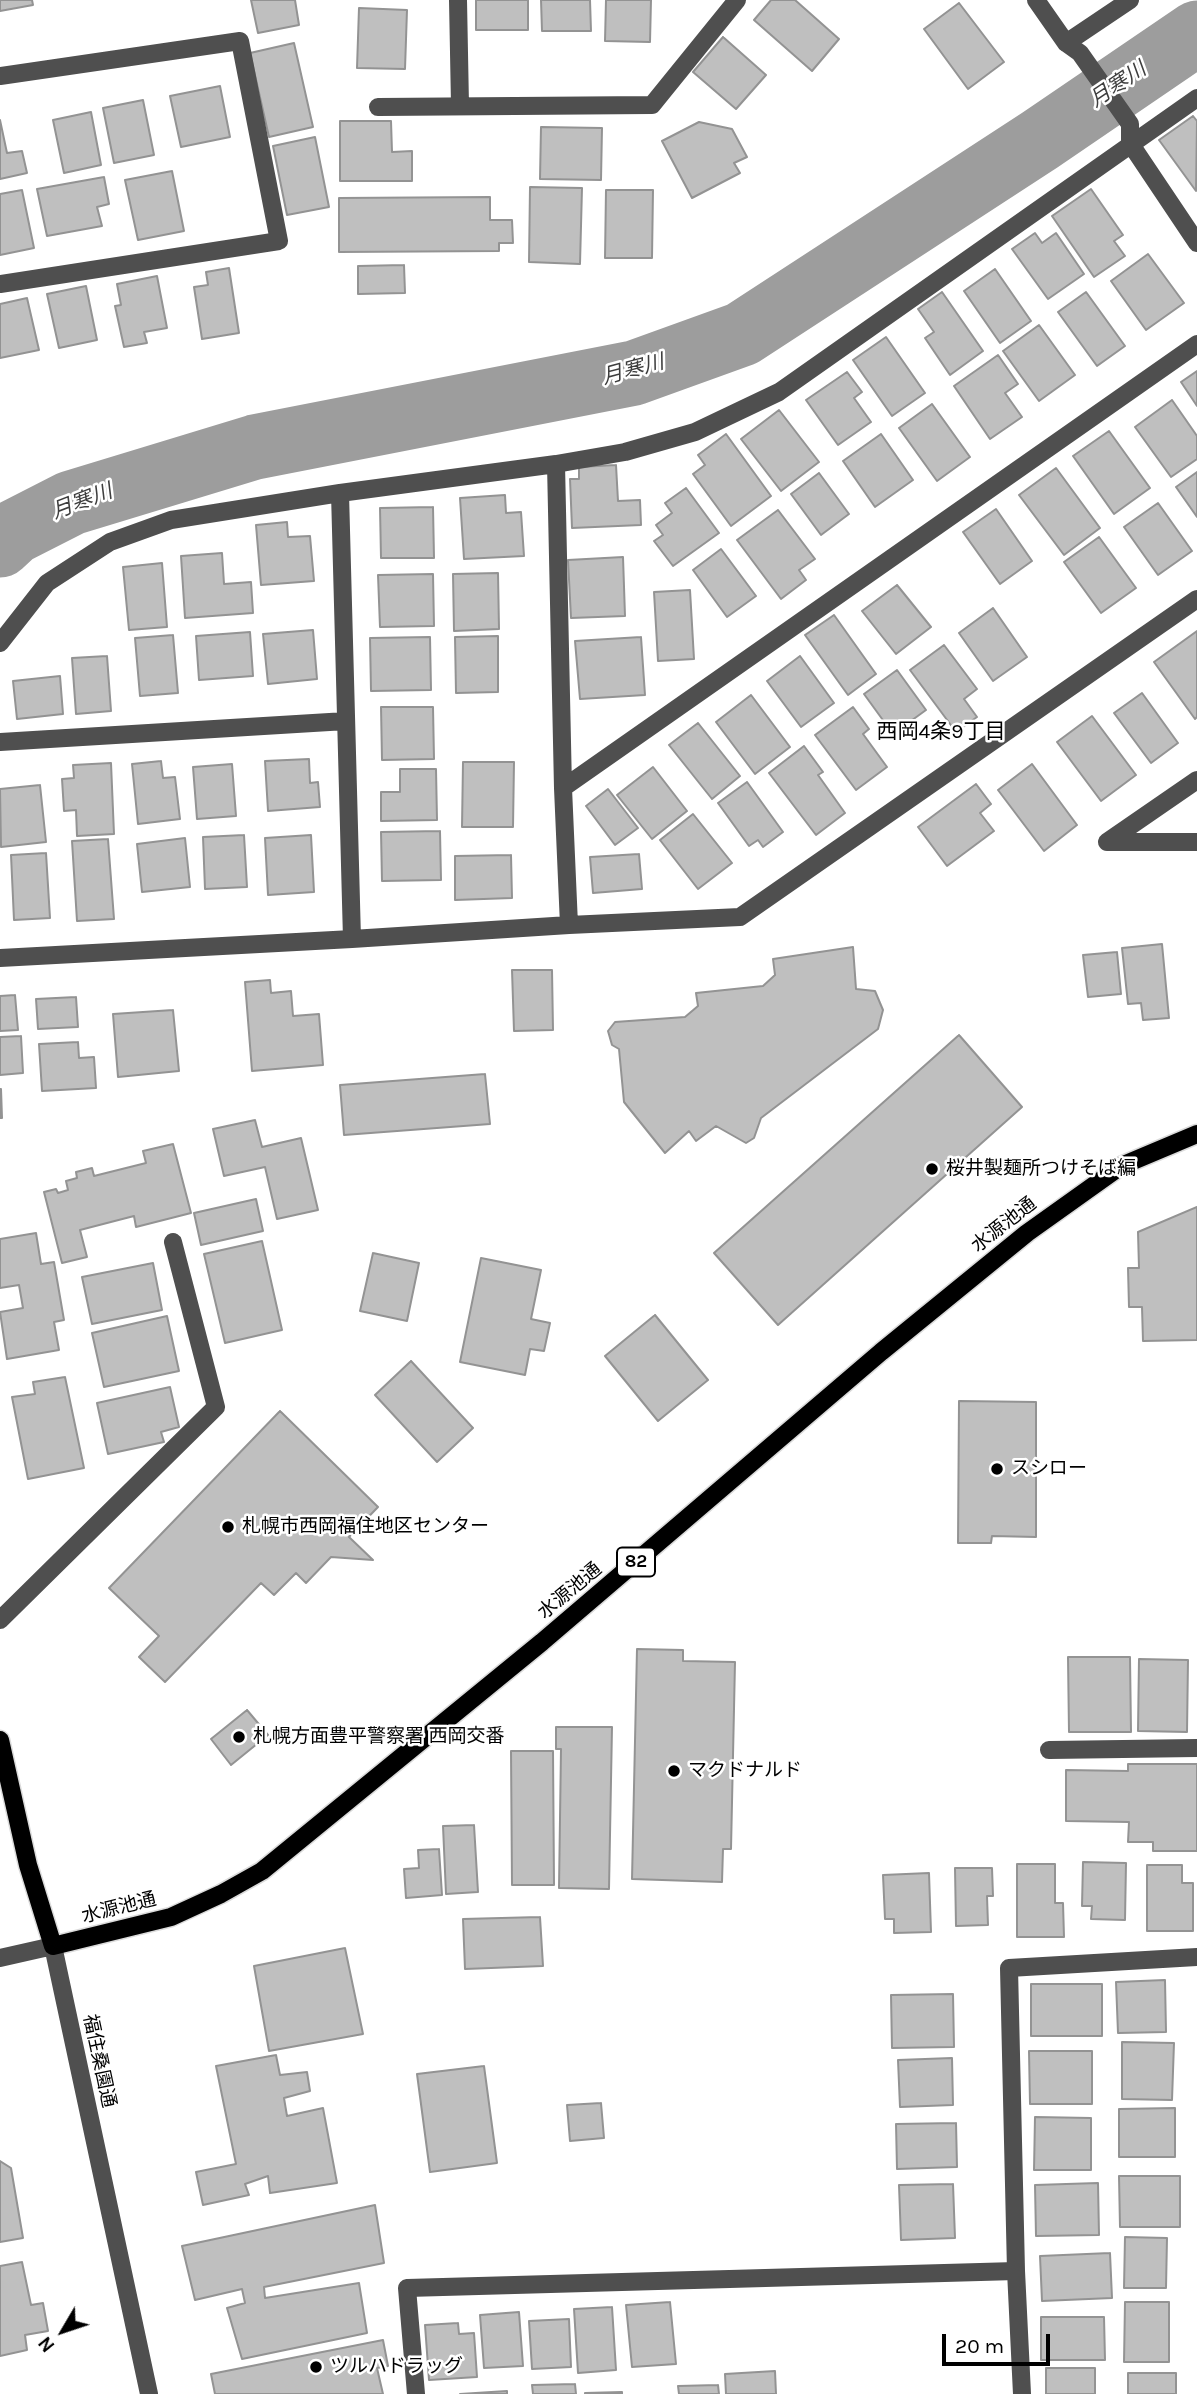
<!DOCTYPE html>
<meta charset="utf-8">
<style>
body{margin:0}
#map{position:relative;width:1197px;height:2394px;overflow:hidden;background:#fff;font-family:Karla,sans-serif}
canvas{display:block}
.north{position:absolute;left:28px;top:2296px;width:70px;height:70px;-webkit-text-stroke:5px #fff;paint-order:stroke;rotate:231deg;font-size:19px;font-weight:700;line-height:28px;text-align:center;color:#000}
.north::after{content:'';display:block;margin:auto;width:24px;height:32px;background:#000;clip-path:polygon(50% 0,100% 100%,50% 72%,0 100%)}
.scale{position:absolute;left:942px;top:2334px;width:108px;height:32px;box-sizing:border-box;border:4px solid #000;border-top:0;padding-left:9px;font-size:21px;line-height:24px;white-space:nowrap;color:#000;-webkit-text-stroke:5px #fff;paint-order:stroke}
</style>
<div id="map">
<canvas width="1197" height="2394"></canvas>
<div class="north">N</div>
<div class="scale">20 m</div>
</div>
<script>
const ctx = document.querySelector('canvas').getContext('2d');
ctx.lineJoin = 'round';
const shape = rows => new Path2D(rows.map(r => 'M' + r).join(''));
function strokePath(path, color, width, dash) { ctx.strokeStyle = color; ctx.lineWidth = width; ctx.lineCap = dash ? 'butt' : 'round'; ctx.setLineDash(dash || []); ctx.stroke(path); }
function paint(path, color) { ctx.fillStyle = color; ctx.fill(path, 'evenodd'); }
function drawText(font, color, halo, rows, align = 'center') {
  ctx.font = font + ' Karla,"Noto Sans JP",sans-serif'; ctx.lineWidth = 5; ctx.setLineDash([]); ctx.textBaseline = 'middle'; ctx.strokeStyle = halo; ctx.fillStyle = color; for (const [text, x, y, turn = 0] of rows) {
    ctx.save(); ctx.translate(x, y); ctx.rotate((+turn || 0) * Math.PI / 180); ctx.textAlign = isNaN(turn) ? turn : align; if (halo) ctx.strokeText(text, 0, 0); ctx.fillText(text, 0, 0); ctx.restore();
  }
}
const river = shape([
 [0,545,14,532,71,503,255,447,634,373,742,334,1040,140,1197,33]
]);
const building = shape([
 [0,0,32,0,33,5,0,11,0,0],
 [251,0,295,0,299,25,258,33,251,0],
 [476,0,528,0,528,30,476,30,476,0],
 [541,0,590,0,591,31,542,31,541,0],
 [606,0,651,0,650,42,605,41,606,0],
 [771,0,795,0,839,39,812,71,754,20,771,0],
 [959,3,1004,62,968,89,924,29,959,3],
 [359,8,407,10,405,69,357,68,359,8],
 [723,37,766,75,736,109,693,72,723,37],
 [294,43,313,127,269,137,250,53,294,43],
 [220,86,230,137,181,147,170,96,220,86],
 [143,100,154,155,114,163,103,108,143,100],
 [91,112,101,165,64,173,53,120,91,112],
 [1193,116,1197,121,1196,191,1159,140,1193,116],
 [0,120,7,153,22,151,27,173,0,179,0,120],
 [340,121,391,121,392,152,412,151,412,181,340,181,340,121],
 [699,122,732,129,747,157,734,163,740,173,692,198,662,141,699,122],
 [541,127,602,128,601,180,540,179,541,127],
 [315,137,329,207,287,215,273,146,315,137],
 [172,171,184,231,138,240,125,180,172,171],
 [104,177,109,204,97,207,102,226,47,236,37,189,104,177],
 [530,187,582,188,580,264,529,262,530,187],
 [1091,189,1123,235,1114,241,1125,256,1094,277,1052,216,1091,189],
 [22,190,34,248,0,255,0,194,22,190],
 [606,190,653,190,652,258,605,258,606,190],
 [490,197,490,220,512,220,513,243,499,243,499,251,339,252,339,198,490,197],
 [1035,233,1042,243,1056,233,1084,274,1048,299,1012,249,1035,233],
 [1148,254,1184,303,1146,330,1111,281,1148,254],
 [404,265,405,293,358,294,358,266,404,265],
 [229,268,239,333,202,339,194,287,208,285,206,272,229,268],
 [995,269,1031,321,1000,343,964,291,995,269],
 [157,276,167,328,144,332,147,343,124,347,115,306,121,305,117,284,157,276],
 [86,286,97,340,59,348,47,294,86,286],
 [942,292,983,351,950,375,925,338,934,332,918,309,942,292],
 [1086,292,1125,346,1097,366,1058,312,1086,292],
 [27,298,39,350,0,358,0,304,27,298],
 [1039,325,1075,375,1039,401,1003,351,1039,325],
 [886,337,925,393,892,416,853,360,886,337],
 [998,355,1018,384,1005,393,1022,417,990,439,954,386,998,355],
 [1197,371,1197,406,1181,382,1197,371],
 [847,372,862,392,854,398,871,422,838,445,806,400,847,372],
 [1172,400,1197,436,1197,459,1171,477,1135,427,1172,400],
 [932,404,970,457,937,481,899,428,932,404],
 [779,410,819,462,781,491,741,439,779,410],
 [1109,431,1150,488,1114,514,1073,456,1109,431],
 [726,434,771,496,731,526,693,474,705,465,698,455,726,434],
 [881,434,913,480,875,507,843,461,881,434],
 [616,465,618,501,640,500,641,525,572,528,570,479,579,479,579,467,616,465],
 [1056,468,1100,528,1064,555,1019,495,1056,468],
 [1197,472,1197,517,1176,487,1197,472],
 [819,473,849,514,821,535,791,494,819,473],
 [686,488,719,533,673,566,654,541,663,535,656,525,672,513,665,503,686,488],
 [505,495,506,513,521,512,524,556,464,559,460,498,505,495],
 [1158,503,1192,551,1158,575,1124,527,1158,503],
 [433,507,434,558,381,558,380,508,433,507],
 [996,509,1032,561,1000,584,963,532,996,509],
 [778,510,815,559,799,570,806,580,781,599,737,540,778,510],
 [287,522,288,537,310,536,314,581,261,585,256,525,287,522],
 [1099,537,1136,588,1101,613,1064,562,1099,537],
 [721,549,756,596,727,617,693,570,721,549],
 [222,553,224,584,251,582,253,613,185,618,181,556,222,553],
 [623,557,625,616,571,618,568,560,623,557],
 [162,563,167,627,129,630,123,567,162,563],
 [498,573,499,629,454,631,453,574,498,573],
 [433,574,434,626,380,627,378,575,433,574],
 [897,585,931,627,896,654,862,611,897,585],
 [690,590,694,659,658,661,654,592,690,590],
 [993,608,1027,657,993,681,959,633,993,608],
 [834,615,876,674,848,695,805,635,834,615],
 [313,630,317,679,268,684,263,634,313,630],
 [1197,631,1197,717,1195,719,1154,662,1197,631],
 [250,632,253,676,199,680,196,636,250,632],
 [173,635,178,693,140,696,135,638,173,635],
 [498,636,498,692,456,693,455,637,498,636],
 [430,637,431,690,371,691,370,638,430,637],
 [641,637,645,695,580,699,575,641,641,637],
 [944,645,977,689,964,699,977,717,956,732,910,670,944,645],
 [107,656,111,711,76,714,72,658,107,656],
 [800,656,834,703,801,727,767,681,800,656],
 [897,670,926,710,893,734,864,694,897,670],
 [60,676,63,714,17,719,13,681,60,676],
 [1142,693,1178,743,1151,763,1114,713,1142,693],
 [751,695,790,747,755,774,716,722,751,695],
 [381,707,433,707,434,759,382,760,381,707],
 [853,707,869,729,863,734,887,767,856,790,815,735,853,707],
 [1092,716,1136,775,1101,801,1057,742,1092,716],
 [698,723,740,776,712,799,669,745,698,723],
 [804,746,823,772,818,775,845,813,816,835,769,773,804,746],
 [309,759,310,783,318,782,320,807,268,811,265,761,309,759],
 [161,761,163,778,175,777,180,819,138,824,132,764,161,761],
 [463,762,514,762,513,827,462,827,463,762],
 [111,763,114,834,77,836,76,810,64,811,62,779,74,778,73,765,111,763],
 [232,764,236,816,197,819,193,767,232,764],
 [1032,764,1077,825,1044,851,998,790,1032,764],
 [653,767,687,811,652,839,617,795,653,767],
 [400,769,436,769,437,820,381,821,381,792,400,792,400,769],
 [747,782,783,832,763,847,758,840,749,846,718,803,747,782],
 [976,784,991,804,980,813,994,831,947,866,918,827,976,784],
 [40,785,46,842,1,847,0,789,40,785],
 [608,789,638,828,615,845,586,806,608,789],
 [693,814,732,863,698,889,660,840,693,814],
 [440,831,441,880,382,881,381,832,440,831],
 [244,835,247,887,205,889,203,837,244,835],
 [311,835,314,892,268,895,265,838,311,835],
 [185,838,190,887,142,892,137,844,185,838],
 [108,839,114,919,77,921,72,841,108,839],
 [46,853,50,918,14,920,11,855,46,853],
 [639,854,642,889,593,893,590,857,639,854],
 [511,855,512,898,455,900,455,856,511,855],
 [1162,944,1169,1018,1143,1020,1141,1003,1128,1004,1122,948,1162,944],
 [853,947,856,989,875,991,883,1010,878,1029,761,1118,754,1138,746,1143,716,1126,696,1141,689,1131,665,1153,624,1102,619,1049,612,1045,608,1031,615,1022,685,1017,698,1006,696,993,763,986,775,975,773,959,853,947],
 [1117,952,1121,994,1088,997,1083,955,1117,952],
 [512,970,552,970,553,1030,514,1031,512,970],
 [270,980,271,993,291,991,293,1016,319,1014,323,1065,252,1071,245,982,270,980],
 [15,995,18,1030,0,1031,0,996,15,995],
 [76,997,78,1027,38,1029,36,999,76,997],
 [173,1010,179,1071,118,1077,113,1014,173,1010],
 [959,1035,1022,1107,778,1325,714,1253,959,1035],
 [21,1036,23,1073,0,1075,0,1037,21,1036],
 [78,1042,79,1058,94,1057,96,1088,42,1091,39,1044,78,1042],
 [485,1074,490,1124,344,1135,340,1085,485,1074],
 [0,1089,1,1089,2,1118,0,1118,0,1089],
 [255,1120,262,1147,301,1138,318,1210,277,1219,265,1167,224,1176,213,1129,255,1120],
 [173,1144,191,1213,136,1227,134,1216,80,1230,87,1257,62,1263,44,1192,56,1189,58,1193,68,1190,66,1181,77,1178,76,1172,92,1168,94,1176,146,1163,143,1151,173,1144],
 [256,1199,263,1231,201,1245,194,1213,256,1199],
 [1197,1207,1197,1340,1143,1341,1142,1307,1129,1307,1128,1268,1139,1268,1138,1232,1197,1207],
 [36,1233,41,1264,54,1262,64,1320,54,1322,59,1350,7,1359,0,1312,23,1308,19,1285,0,1288,0,1239,36,1233],
 [262,1241,282,1330,225,1343,204,1254,262,1241],
 [373,1253,419,1263,407,1321,360,1311,373,1253],
 [481,1258,541,1270,531,1319,550,1323,544,1351,530,1349,525,1375,460,1362,481,1258],
 [153,1263,162,1310,92,1324,82,1277,153,1263],
 [655,1315,708,1380,658,1421,605,1356,655,1315],
 [167,1316,179,1371,104,1387,92,1333,167,1316],
 [411,1361,473,1428,437,1462,375,1395,411,1361],
 [65,1377,84,1468,28,1479,12,1397,35,1394,33,1382,65,1377],
 [170,1387,179,1427,161,1432,164,1442,108,1454,97,1403,170,1387],
 [959,1401,1036,1402,1036,1537,992,1536,991,1543,958,1543,959,1401],
 [280,1411,378,1507,349,1537,373,1560,331,1557,306,1583,296,1573,274,1595,261,1583,165,1682,139,1657,159,1636,109,1588,280,1411],
 [637,1649,683,1650,683,1661,735,1662,731,1849,723,1849,722,1882,632,1879,637,1649],
 [1068,1657,1130,1657,1131,1732,1069,1732,1068,1657],
 [1139,1659,1188,1660,1187,1732,1138,1731,1139,1659],
 [247,1710,268,1735,231,1765,211,1739,247,1710],
 [556,1727,612,1727,609,1889,559,1888,561,1749,556,1749,556,1727],
 [511,1751,553,1751,554,1885,512,1885,511,1751],
 [1128,1764,1197,1764,1197,1851,1153,1851,1153,1842,1128,1842,1129,1822,1066,1821,1066,1770,1128,1771,1128,1764],
 [474,1825,478,1892,446,1894,443,1826,474,1825],
 [439,1849,442,1895,406,1898,404,1869,419,1868,418,1850,439,1849],
 [1083,1862,1126,1863,1125,1920,1091,1919,1092,1906,1082,1906,1083,1862],
 [1017,1864,1055,1864,1055,1903,1063,1903,1064,1937,1017,1937,1017,1864],
 [1147,1865,1182,1865,1182,1883,1193,1883,1193,1931,1147,1931,1147,1865],
 [955,1868,992,1868,993,1896,987,1896,988,1925,956,1926,955,1868],
 [929,1873,931,1932,894,1933,894,1919,885,1919,883,1875,929,1873],
 [540,1917,543,1966,465,1969,463,1919,540,1917],
 [345,1948,363,2034,269,2051,254,1966,345,1948],
 [1165,1980,1166,2032,1118,2033,1116,1982,1165,1980],
 [1031,1984,1102,1984,1102,2036,1031,2036,1031,1984],
 [953,1994,954,2047,892,2048,891,1995,953,1994],
 [1122,2042,1174,2043,1172,2100,1122,2099,1122,2042],
 [1029,2051,1092,2051,1092,2104,1030,2104,1029,2051],
 [276,2055,280,2075,307,2072,310,2091,284,2098,287,2116,323,2108,337,2183,270,2193,268,2176,245,2184,249,2195,203,2205,196,2172,236,2164,216,2066,276,2055],
 [952,2058,953,2105,900,2107,898,2060,952,2058],
 [484,2066,497,2163,430,2172,417,2074,484,2066],
 [601,2103,604,2138,570,2141,567,2105,601,2103],
 [1175,2108,1175,2157,1119,2157,1119,2109,1175,2108],
 [1035,2117,1091,2118,1091,2170,1034,2170,1035,2117],
 [956,2123,957,2167,897,2169,896,2124,956,2123],
 [0,2161,11,2168,23,2238,0,2242,0,2161],
 [1119,2176,1180,2176,1180,2227,1120,2227,1119,2176],
 [1098,2183,1099,2235,1036,2236,1035,2185,1098,2183],
 [953,2184,955,2238,901,2240,899,2185,953,2184],
 [375,2205,384,2263,264,2287,265,2298,359,2283,367,2333,242,2359,227,2308,245,2303,242,2289,195,2300,182,2246,375,2205],
 [1125,2237,1167,2238,1166,2288,1124,2288,1125,2237],
 [1110,2253,1112,2298,1042,2301,1040,2256,1110,2253],
 [22,2262,31,2305,43,2303,48,2331,25,2335,27,2350,0,2356,0,2266,22,2262],
 [670,2302,676,2364,632,2367,626,2305,670,2302],
 [1125,2302,1169,2302,1169,2362,1124,2362,1125,2302],
 [612,2307,616,2370,578,2373,574,2309,612,2307],
 [519,2312,523,2366,484,2368,480,2315,519,2312],
 [1041,2317,1104,2317,1105,2360,1041,2360,1041,2317],
 [569,2319,571,2367,532,2369,529,2321,569,2319],
 [458,2323,459,2334,474,2333,477,2377,429,2380,425,2325,458,2323],
 [383,2340,388,2366,377,2368,383,2394,215,2394,211,2374,383,2340],
 [1046,2368,1095,2368,1095,2394,1046,2394,1046,2368],
 [775,2371,776,2394,726,2394,725,2374,775,2371],
 [1128,2373,1176,2373,1176,2394,1128,2394,1128,2373],
 [575,2384,576,2394,533,2394,532,2385,575,2384],
 [718,2385,719,2394,679,2394,678,2386,718,2385],
 [507,2391,507,2394,460,2394,507,2391],
 [622,2392,622,2394,585,2394,585,2393,622,2392]
]);
const minor = shape([
 [458,0,460,105],
 [1036,0,1066,43,1080,53,1130,124,1130,143,1197,243],
 [1066,43,1130,0],
 [0,76,240,41,279,241,0,284],
 [378,107,652,105,737,0],
 [556,464,563,788],
 [340,493,352,939],
 [0,643,47,583,110,542,171,520,340,493,556,464,625,452,695,432,779,392,1197,98],
 [0,742,346,721],
 [1197,780,1107,842,1197,842],
 [569,925,563,788,1197,344],
 [0,958,352,939,569,925,740,917,1197,599],
 [0,1620,216,1407,173,1242],
 [1049,1750,1197,1748],
 [0,1958,53,1946,149,2394],
 [1016,2271,1022,2394],
 [416,2394,407,2288,1016,2271,1009,1968,1197,1957]
]);
const major = shape([
 [0,1740,28,1865,53,1946,171,1917,221,1894,262,1871,542,1642,881,1352,1027,1233,1121,1166,1197,1134]
]);
const markers = [
 [932,1169,7,"#000"],
 [997,1469,7,"#000"],
 [228,1527,7,"#000"],
 [239,1737,7,"#000"],
 [674,1771,7,"#000"],
 [316,2367,7,"#000"]
];
const shields = [
 [636,1562,38]
];
const shieldNames = [
 ["82",636,1562]
];
const poiNames = [
 ["桜井製麺所つけそば編",946,1169],
 ["スシロー",1011,1469],
 ["札幌市西岡福住地区センター",242,1527],
 ["札幌方面豊平警察署 西岡交番",253,1737],
 ["マクドナルド",688,1771],
 ["ツルハドラッグ",330,2367]
];
const streetNames = [
 ["水源池通",1004,1225,-38],
 ["水源池通",570,1591,-40],
 ["水源池通",119,1908,-14],
 ["福住桑園通",99,2061,78]
];
const waterNames = [
 ["月寒川",1118,85,-34],
 ["月寒川",633,370,-15],
 ["月寒川",82,502,-21]
];
const neighbourhoodNames = [
 ["西岡4条9丁目",941,732]
];
strokePath(river, '#9d9d9d', 65);
paint(building, '#bfbfbf');
strokePath(building, '#939393', 2);
strokePath(major, '#dbdbdb', 21);
strokePath(minor, '#4f4f4f', 18);
strokePath(major, '#000', 18);
for (const [x, y, r, color] of markers) { const dot = new Path2D(); dot.arc(x, y, r, 0, 2 * Math.PI); ctx.fillStyle = color; ctx.fill(dot); strokePath(dot, '#fff', 2.5); }
for (const [x, y, w] of shields) { const box = new Path2D(); box.roundRect(x - w / 2, y - 14.5, w, 29, 5); ctx.fillStyle = '#fff'; ctx.fill(box); strokePath(box, '#000', 2); }
drawText('bold 18px', '#000', null, shieldNames);
drawText('19px', '#000', '#fff', poiNames, 'left');
drawText('19px', '#000', '#fff', streetNames);
drawText('italic 21px', '#3e3e3e', '#fff', waterNames);
drawText('21px', '#000', '#fff', neighbourhoodNames);
</script>
